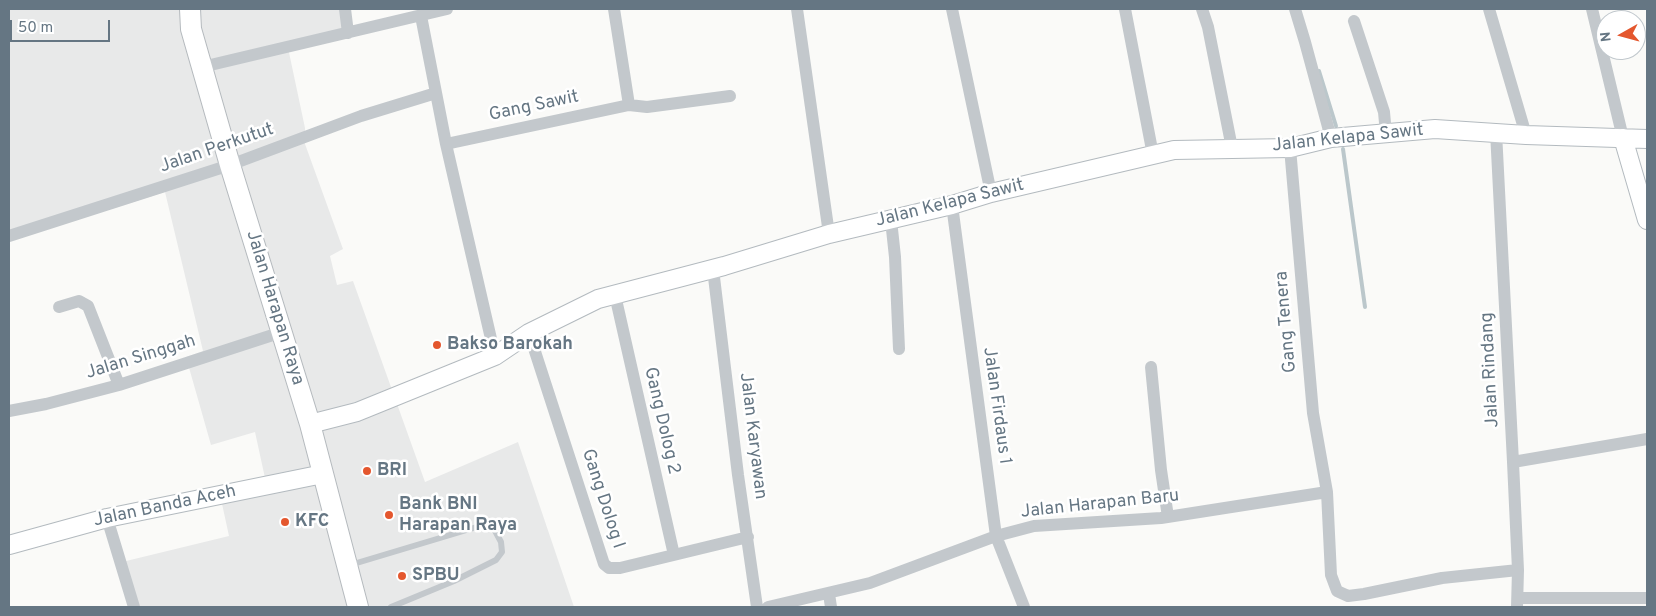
<!DOCTYPE html>
<style>
body{margin:0}
#map{position:relative;width:1656px;height:616px;overflow:hidden;background:#fafaf8;font-family:Overpass,sans-serif}
canvas{display:block}
.frame{position:absolute;inset:0;border:10px solid #657683;pointer-events:none}
.north{position:absolute;left:1596px;top:10px;width:50px;height:50px;box-sizing:border-box;background:#fff;border:1px solid #c1c8cd;border-radius:50%;rotate:263deg;font-size:14px;font-weight:700;line-height:20px;text-align:center;color:#657683}
.north::after{content:'';display:block;margin:auto;width:18px;height:22px;background:#e4572e;clip-path:polygon(50% 0,100% 100%,50% 72%,0 100%)}
.scale{position:absolute;left:10px;top:20px;width:100px;height:22px;box-sizing:border-box;border:2px solid #657683;border-top:0;padding-left:6px;font-size:15px;line-height:18px;white-space:nowrap;color:#657683;-webkit-text-stroke:4px #fff;paint-order:stroke}
</style>
<div id="map">
<canvas width="1656" height="616"></canvas>
<div class="frame"></div>
<div class="north">N</div>
<div class="scale">50 m</div>
</div>
<script>
const ctx = document.querySelector('canvas').getContext('2d');
ctx.lineJoin = 'round';
function paint(path, color) { ctx.fillStyle = color; ctx.fill(path, 'evenodd'); }
const shape = rows => new Path2D(rows.map(r => 'M' + r).join(''));
function strokePath(path, color, width, dash) { ctx.strokeStyle = color; ctx.lineWidth = width; ctx.lineCap = dash ? 'butt' : 'round'; ctx.setLineDash(dash || []); ctx.stroke(path); }
function drawText(font, color, halo, rows, align = 'center') {
  ctx.font = font + ' Overpass,sans-serif'; ctx.lineWidth = 5; ctx.setLineDash([]); ctx.textBaseline = 'middle'; ctx.strokeStyle = halo; ctx.fillStyle = color; for (const [text, x, y, turn = 0] of rows) {
    ctx.save(); ctx.translate(x, y); ctx.rotate((+turn || 0) * Math.PI / 180); ctx.textAlign = isNaN(turn) ? turn : align; if (halo) ctx.strokeText(text, 0, 0); ctx.fillText(text, 0, 0); ctx.restore();
  }
}
const built = shape([
 [9,9,348,9,350,28,287,43,305,128,305,144,343,249,330,256,337,285,353,281,425,482,518,442,574,607,135,607,122,562,229,536,219,490,265,478,255,432,211,445,186,357,203,351,165,192,9,241]
]);
const stream = shape([
 [1319,71,1336,126],
 [1343,149,1365,307]
]);
const lane = shape([
 [350,565,480,526,493,527,501,542,502,552,496,560,454,581,391,607]
]);
const street = shape([
 [345,9,348,33],
 [614,9,629,105],
 [797,9,829,234],
 [952,9,991,193],
 [1125,9,1153,155],
 [1202,9,1208,27,1232,148],
 [1295,9,1305,42,1331,138],
 [1489,9,1526,135],
 [1592,9,1623,138],
 [421,16,446,144,495,356],
 [1354,21,1384,112,1386,134],
 [202,67,447,9],
 [1496,132,1513,462,1518,570,1517,607],
 [446,144,629,105,647,107,730,96],
 [1290,148,1313,413,1327,492,1331,575,1337,591,1348,596,1364,594,1442,578,1518,570],
 [952,205,996,536,1024,607],
 [891,220,895,257,899,349],
 [9,236,230,165,361,116,436,93],
 [713,269,738,475,757,607],
 [615,295,674,555],
 [59,307,79,301,88,306,119,385],
 [529,333,604,564,609,568,620,568,748,537],
 [1151,367,1161,470,1168,517],
 [9,411,46,404,119,385,282,332],
 [1513,462,1647,439],
 [107,518,134,607],
 [829,594,831,607],
 [1518,598,1647,598],
 [768,607,870,583,996,536,1034,526,1161,518,1327,492]
]);
const secondary = shape([
 [1623,138,1647,220],
 [310,424,357,412,495,356,529,333,598,299,724,266,829,234,952,205,991,193,1174,150,1290,148,1331,138,1435,129,1526,135,1647,139],
 [9,545,107,518,323,474]
]);
const primary = shape([
 [190,9,191,29,230,165,310,424,358,607]
]);
const markers = [
 [437,345,5,"#e4572e"],
 [367,471,5,"#e4572e"],
 [389,515,5,"#e4572e"],
 [285,522,5,"#e4572e"],
 [402,576,5,"#e4572e"]
];
const streetNames = [
 ["Gang Sawit",534,107,-12],
 ["Jalan Kelapa Sawit",1348,139,-6],
 ["Jalan Perkutut",217,149,-19],
 ["Jalan Kelapa Sawit",950,204,-14],
 ["Jalan Harapan Raya",274,308,73],
 ["Gang Tenera",1287,322,-95],
 ["Jalan Singgah",141,358,-17],
 ["Jalan Rindang",1491,370,-93],
 ["Jalan Firdaus 1",996,406,82],
 ["Gang Dolog 2",661,421,77],
 ["Jalan Karyawan",752,436,83],
 ["Gang Dolog I",602,499,72],
 ["Jalan Harapan Baru",1100,505,-6],
 ["Jalan Banda Aceh",165,507,-12]
];
const poiNames = [
 ["Bakso Barokah",447,345],
 ["BRI",377,471],
 ["Bank BNI",399,505],
 ["Harapan Raya",399,526],
 ["KFC",295,522],
 ["SPBU",412,576]
];
paint(built, '#e8e9e9');
strokePath(stream, '#bbc7cb', 4);
strokePath(secondary, '#b3babf', 20);
strokePath(primary, '#b5babe', 22);
strokePath(lane, '#c3c8cc', 6);
strokePath(street, '#c3c8cc', 12);
strokePath(secondary, '#fff', 18);
strokePath(primary, '#fff', 20);
for (const [x, y, r, color] of markers) { const dot = new Path2D(); dot.arc(x, y, r, 0, 2 * Math.PI); ctx.fillStyle = color; ctx.fill(dot); strokePath(dot, '#fff', 2); }
drawText('18px', '#657683', '#fff', streetNames);
drawText('bold 18px', '#657683', '#fff', poiNames, 'left');
</script>
